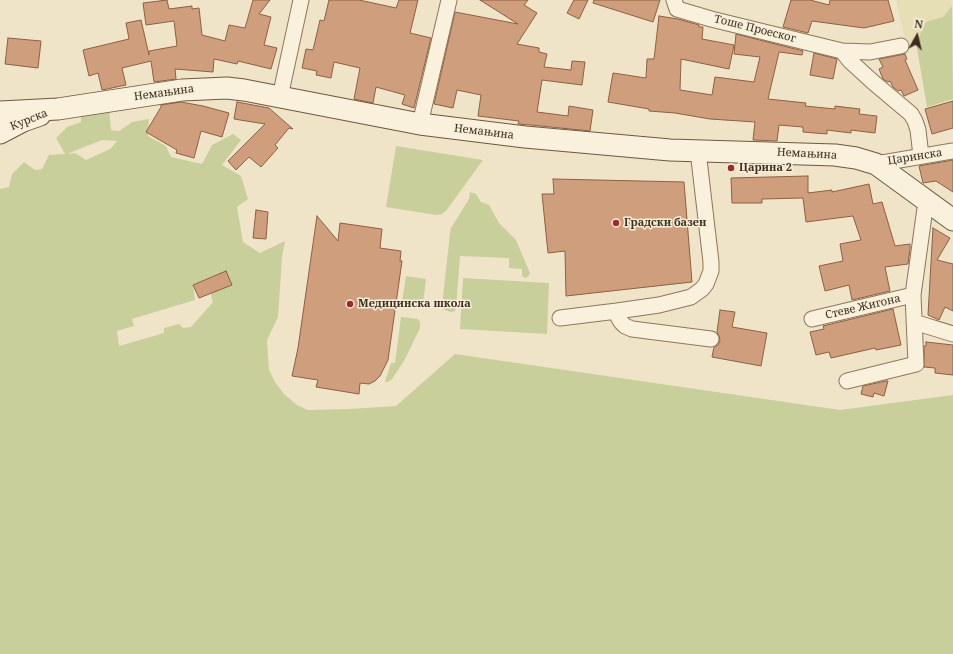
<!DOCTYPE html>
<meta charset="utf-8">
<style>
body{margin:0}
#map{position:relative;width:953px;height:654px;overflow:hidden;background:#f0e4c8;font-family:"Noto Serif",serif}
canvas{display:block}
.north{position:absolute;left:897px;top:16px;width:40px;height:40px;-webkit-text-stroke:3px #f7eed8;paint-order:stroke;rotate:8deg;font-size:11px;font-weight:700;line-height:16px;text-align:center;color:#3d2e20}
.north::after{content:'';display:block;margin:auto;width:14px;height:18px;background:#3d2e20;clip-path:polygon(50% 0,100% 100%,50% 72%,0 100%)}
</style>
<div id="map">
<canvas width="953" height="654"></canvas>
<div class="north">N</div>
</div>
<script>
const ctx = document.querySelector('canvas').getContext('2d');
ctx.lineJoin = 'round';
function paint(path, color) { ctx.fillStyle = color; ctx.fill(path, 'evenodd'); }
const shape = rows => new Path2D(rows.map(r => 'M' + r).join(''));
function strokePath(path, color, width, dash) { ctx.strokeStyle = color; ctx.lineWidth = width; ctx.lineCap = dash ? 'butt' : 'round'; ctx.setLineDash(dash || []); ctx.stroke(path); }
function drawText(font, color, halo, rows, align = 'center') {
  ctx.font = font + ' "Noto Serif",serif'; ctx.lineWidth = 3; ctx.setLineDash([]); ctx.textBaseline = 'middle'; ctx.strokeStyle = halo; ctx.fillStyle = color; for (const [text, x, y, turn = 0] of rows) {
    ctx.save(); ctx.translate(x, y); ctx.rotate((+turn || 0) * Math.PI / 180); ctx.textAlign = isNaN(turn) ? turn : align; if (halo) ctx.strokeText(text, 0, 0); ctx.fillText(text, 0, 0); ctx.restore();
  }
}
const farmland = shape([
 [896,0,951,0,952,6,943,17,926,22,916,43,906,43]
]);
const green = shape([
 [952,6,953,99,927,107,916,43,926,22,943,17],
 [109,109,111,130,119,131,132,122,149,119,148,136,166,146,171,157,202,164,212,145,233,134,241,140,222,165,241,176,248,199,237,207,243,242,260,253,285,241,282,257,278,317,267,340,269,370,275,382,284,394,297,405,308,410,349,409,396,406,455,354,840,410,953,395,953,654,0,654,0,189,9,187,12,174,24,162,35,170,42,169,49,155,65,154,56,138,67,127,81,122,81,113],
 [102,140,117,141,110,149,86,160,75,153,67,154],
 [213,277,211,296,213,302,191,327,183,328,179,324,164,328,164,333,119,346,117,331,134,326,132,319,195,300,193,285],
 [396,146,483,160,446,211,442,214,436,215,386,207],
 [470,192,476,194,481,202,489,205,499,223,516,240,530,273,528,277,525,278,522,276,522,269,509,268,509,258,460,256,456,308,455,311,451,312,442,309,442,306,450,233,451,228,469,199],
 [406,276,426,279,423,304,402,302],
 [463,278,549,283,547,334,460,329],
 [401,317,418,319,420,322,420,328,404,361,392,379,388,382,385,382,391,363,395,363]
]);
const building = shape([
 [167,0,169,9,192,6,192,9,199,8,202,35,225,41,229,25,245,28,253,0,270,0,259,14,271,17,264,45,277,48,271,69,238,61,237,64,214,59,213,72,175,69,176,79,154,82,151,61,122,68,126,85,102,90,98,73,89,76,83,50,129,39,126,23,141,20,149,55,149,51,177,46,174,21,146,25,143,3,167,0],
 [329,0,359,0,396,8,399,0,418,0,410,33,431,38,414,108,402,104,405,95,376,87,373,103,354,99,360,68,334,62,331,78,316,75,317,71,302,68,306,49,313,50,320,20,324,21,329,0],
 [480,0,528,0,524,5,537,13,517,44,539,48,539,52,547,54,544,67,571,70,572,61,585,62,582,85,542,80,537,112,568,116,569,106,593,110,590,131,531,125,518,124,519,121,478,116,481,95,457,90,453,108,434,104,455,12,518,24,480,0],
 [574,0,588,0,579,19,567,13,574,0],
 [594,0,660,0,653,22,593,3,594,0],
 [791,0,810,0,829,5,830,0,888,0,894,21,864,28,812,21,808,33,783,27,791,0],
 [659,16,678,19,699,25,699,27,703,27,702,39,734,45,729,69,681,59,680,90,712,95,715,77,754,82,760,57,734,54,736,34,803,51,802,55,779,52,768,99,806,103,805,106,835,109,835,106,860,109,859,114,877,116,875,133,851,130,851,133,827,130,827,134,803,132,803,127,779,125,777,141,753,140,755,122,710,119,675,113,649,111,649,109,608,102,613,73,646,78,647,59,654,59,659,16],
 [8,38,41,41,38,68,5,64,8,38],
 [814,53,837,59,833,79,810,75,814,53],
 [905,54,907,59,905,60,918,90,904,96,901,90,898,91,893,87,890,81,888,82,883,79,879,69,883,67,879,59,905,54],
 [953,101,953,128,932,134,925,109,953,101],
 [181,102,203,106,229,113,222,137,201,131,194,158,176,153,177,150,146,132,161,107,161,105,181,102],
 [237,102,269,108,293,129,289,128,275,145,278,148,261,167,249,157,236,170,228,161,265,124,234,119,237,102],
 [953,160,953,192,936,181,923,183,919,166,953,160],
 [808,176,808,193,832,190,832,192,869,184,873,204,882,202,895,246,910,244,910,249,908,264,885,267,890,291,852,300,849,285,825,291,819,266,843,261,840,244,861,240,853,216,806,222,803,198,762,199,762,203,732,203,731,178,808,176],
 [553,179,684,182,692,282,566,296,565,251,548,253,542,194,554,194,553,179],
 [256,210,268,212,266,239,253,238,256,210],
 [317,216,338,241,340,223,382,229,380,248,401,251,400,261,402,261,388,360,380,376,375,381,369,384,360,383,359,394,316,387,318,380,292,376,298,348,317,216],
 [933,228,950,238,937,260,953,264,953,311,945,307,939,320,928,315,933,228],
 [226,271,232,285,199,298,193,285,226,271],
 [893,309,901,345,876,350,875,348,831,358,829,352,816,355,810,332,824,329,823,326,893,309],
 [720,310,735,312,732,327,767,333,761,366,712,357,714,347,718,345,720,341,719,336,717,332,720,310],
 [926,342,953,345,953,375,935,373,935,368,924,367,924,346,926,346,926,342],
 [886,381,888,381,884,396,874,393,873,397,861,394,863,386,886,381]
]);
const minor = shape([
 [674,0,677,9,711,19,842,51,850,61,873,82,911,114,915,121,918,130,921,156],
 [842,51,870,52,901,46],
 [280,97,301,0],
 [420,124,449,0],
 [698,151,711,262,711,271,706,284,702,289,691,297,659,305,617,311,618,317,621,322,625,326,632,329,711,339],
 [876,164,953,151],
 [560,318,617,311],
 [812,319,913,295],
 [914,322,953,334],
 [847,381,916,364,913,295,926,201]
]);
const secondary = shape([
 [0,112,58,109,182,90,227,88,244,90,420,124,525,137,670,150,835,155,856,158,876,164,953,220],
 [0,133,23,121,40,115]
]);
const markers = [
 [731,168,4,"#9e2a2b"],
 [616,223,4,"#9e2a2b"],
 [350,304,4,"#9e2a2b"]
];
const streetNames = [
 ["Тоше Проеског",755,29,14],
 ["Немањина",164,93,-8],
 ["Курска",29,120,-22],
 ["Немањина",484,132,7],
 ["Немањина",807,154,3],
 ["Царинска",915,157,-9],
 ["Стеве Жигона",863,307,-13]
];
const poiNames = [
 ["Царина 2",739,168],
 ["Градски базен",624,223],
 ["Медицинска школа",358,304]
];
paint(farmland, '#e6deb5');
paint(green, '#c9cf9b');
paint(building, '#cf9f7d');
strokePath(building, '#8d5f41', 1);
strokePath(minor, '#8d765c', 17);
strokePath(secondary, '#6f573f', 23);
strokePath(minor, '#faf1dc', 15);
strokePath(secondary, '#faf1dc', 21);
for (const [x, y, r, color] of markers) { const dot = new Path2D(); dot.arc(x, y, r, 0, 2 * Math.PI); ctx.fillStyle = color; ctx.fill(dot); strokePath(dot, '#f7eed8', 1.5); }
drawText('11px', '#3d2e20', '#f7eed8', streetNames);
drawText('bold 11px', '#3d2e20', '#f7eed8', poiNames, 'left');
</script>
